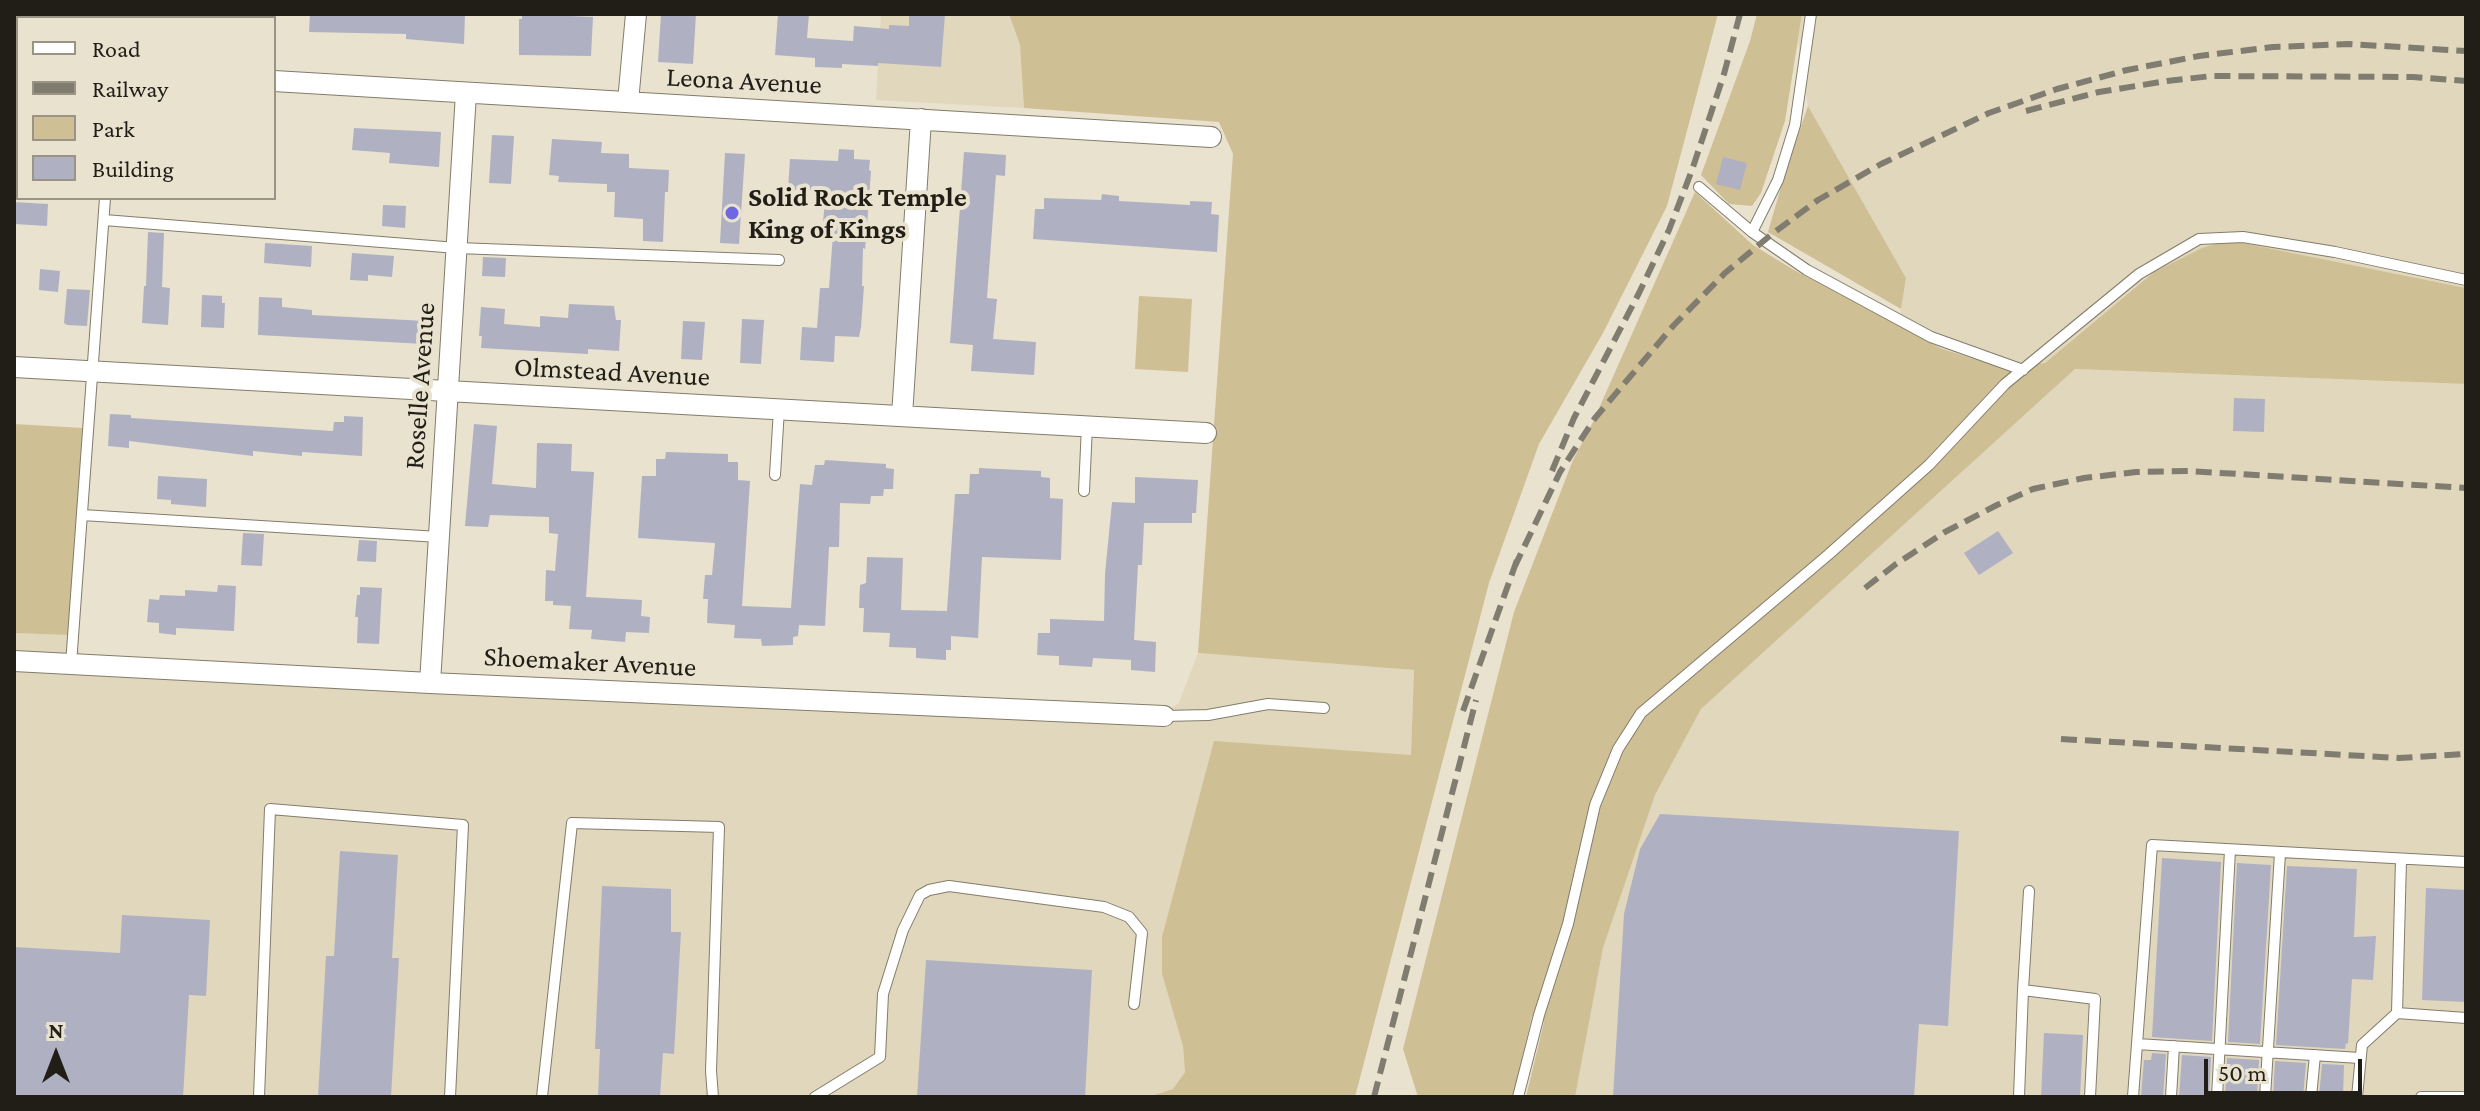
<!DOCTYPE html>
<style>
body{margin:0}
#map{position:relative;width:2480px;height:1111px;overflow:hidden;background:#e9e2cf;font-family:"Crimson Pro",serif}
canvas{display:block}
.frame{position:absolute;inset:0;border:16px solid #201e17;pointer-events:none}
.legend{position:absolute;left:16px;top:16px;width:260px;height:184px;box-sizing:border-box;background:#e9e2cf;border:2px solid #999485;margin:0;padding:10px 14px;list-style:none;font-size:24px;color:#201e17}
.legend li{display:flex;align-items:center;gap:16px;height:40px}
.legend b{width:40px;border:2px solid #999485}
.north{position:absolute;left:16px;top:1015px;width:80px;height:80px;-webkit-text-stroke:6px #e9e2cf;paint-order:stroke;rotate:0deg;font-size:22px;font-weight:700;line-height:32px;text-align:center;color:#201e17}
.north::after{content:'';display:block;margin:auto;width:28px;height:36px;background:#201e17;clip-path:polygon(50% 0,100% 100%,50% 72%,0 100%)}
.scale{position:absolute;left:2204px;top:1059px;width:158px;height:36px;box-sizing:border-box;border:4px solid #201e17;border-top:0;padding-left:10px;font-size:24px;line-height:28px;white-space:nowrap;color:#201e17;-webkit-text-stroke:6px #e9e2cf;paint-order:stroke}
</style>
<div id="map">
<canvas width="2480" height="1111"></canvas>
<div class="frame"></div>
<ul class="legend">
<li><b style="height:10px;background:#fff"></b>Road</li>
<li><b style="height:10px;background:#817c70"></b>Railway</li>
<li><b style="height:22px;background:#cfbf94"></b>Park</li>
<li><b style="height:22px;background:#afb1c3"></b>Building</li>
</ul>
<div class="north">N</div>
<div class="scale">50 m</div>
</div>
<script>
const ctx = document.querySelector('canvas').getContext('2d');
ctx.lineJoin = 'round';
function paint(path, color) { ctx.fillStyle = color; ctx.fill(path, 'evenodd'); }
const shape = rows => new Path2D(rows.map(r => 'M' + r).join(''));
function strokePath(path, color, width, dash) { ctx.strokeStyle = color; ctx.lineWidth = width; ctx.lineCap = dash ? 'butt' : 'round'; ctx.setLineDash(dash || []); ctx.stroke(path); }
function drawText(font, color, halo, rows, align = 'center') {
  ctx.font = font + ' "Crimson Pro",serif'; ctx.lineWidth = 8; ctx.setLineDash([]); ctx.textBaseline = 'middle'; ctx.strokeStyle = halo; ctx.fillStyle = color; for (const [text, x, y, turn = 0] of rows) {
    ctx.save(); ctx.translate(x, y); ctx.rotate((+turn || 0) * Math.PI / 180); ctx.textAlign = isNaN(turn) ? turn : align; if (halo) ctx.strokeText(text, 0, 0); ctx.fillText(text, 0, 0); ctx.restore();
  }
}
const built = shape([
 [881,14,1009,14,1020,45,1024,108,876,100],
 [1802,14,2466,14,2466,288,2243,243,2222,242,2154,272,2045,363,2000,367,1942,349,1898,326,1906,278,1808,106,1798,42],
 [2075,369,2466,384,2466,1097,1575,1097,1603,948,1655,795,1701,709],
 [14,633,69,635,83,657,1153,720,1179,703,1198,653,1414,670,1411,755,1162,974,1183,1046,1185,1072,1173,1089,1148,1097,14,1097]
]);
const green = shape([
 [1009,14,1718,14,1667,206,1603,333,1539,444,1489,583,1355,1097,1148,1097,1173,1089,1185,1072,1183,1046,1162,974,1162,937,1214,741,1411,755,1414,670,1198,653,1233,154,1219,122,1024,108,1020,45],
 [1757,14,1802,14,1785,121,1761,193,1752,206,1729,204,1701,175,1750,41],
 [1808,106,1906,278,1901,309,1768,232,1785,173],
 [1695,192,1753,245,1794,270,1942,349,2000,367,2045,363,2154,272,2202,248,2222,242,2243,243,2466,288,2466,384,2075,369,1701,709,1655,795,1603,948,1575,1097,1526,1097,1544,1022,1532,1016,1513,1097,1418,1097,1403,1049,1514,612,1573,460,1592,424],
 [1139,296,1192,299,1188,372,1135,369],
 [14,424,83,428,69,635,14,633]
]);
const building = shape([
 [310,14,465,14,464,44,406,39,406,34,309,32],
 [522,14,593,17,591,56,519,55,519,19,522,19],
 [661,14,696,14,693,64,658,62],
 [778,14,809,14,807,38,853,41,854,26,889,29,889,25,909,26,909,14,945,14,941,67,878,63,878,66,842,64,842,68,815,67,815,58,775,55],
 [354,128,441,132,439,167,389,163,390,153,352,150],
 [492,135,514,136,511,184,489,183],
 [552,139,602,142,601,153,629,154,629,168,669,170,668,192,665,192,663,242,643,241,643,219,614,217,615,192,607,192,607,184,558,182,559,176,549,175],
 [839,149,854,150,854,159,870,160,869,170,871,171,866,239,865,249,863,248,862,286,864,286,861,327,859,337,835,336,834,362,800,360,802,327,817,328,820,288,829,288,833,234,822,232,826,191,788,190,790,159,838,161],
 [964,152,1006,155,1005,176,996,175,987,298,997,299,993,339,1036,342,1034,375,971,371,973,345,950,343],
 [725,153,745,154,739,244,720,243],
 [1723,157,1747,163,1740,190,1716,184],
 [1102,194,1119,196,1119,201,1190,205,1190,201,1212,202,1211,214,1219,215,1217,252,1033,239,1035,209,1044,209,1044,198,1101,200],
 [14,202,48,204,47,226,14,224],
 [383,205,406,206,405,228,382,226],
 [148,232,164,233,162,287,170,288,168,325,142,323,144,286,146,286],
 [265,243,312,246,311,267,264,263],
 [352,253,394,256,392,277,368,275,368,281,350,280],
 [483,257,506,258,505,277,482,276],
 [40,269,60,271,58,292,39,290],
 [67,289,90,290,87,326,67,325,64,323],
 [202,295,222,296,222,303,225,303,224,328,201,327],
 [259,297,282,298,282,307,312,310,312,315,425,321,424,344,258,335],
 [569,304,614,306,616,320,621,320,619,351,588,349,588,354,481,348,482,336,479,336,481,307,505,309,504,324,540,327,540,316,568,318],
 [742,319,764,320,761,364,740,363],
 [683,321,705,322,702,360,681,359],
 [2234,398,2265,399,2264,432,2233,431],
 [110,414,131,415,131,418,333,431,334,422,344,422,344,416,363,417,362,456,302,452,302,456,253,451,253,456,129,441,129,448,108,446],
 [474,424,497,426,492,484,536,488,537,443,572,444,571,471,594,472,586,597,642,600,641,616,650,617,649,633,626,632,625,642,591,639,592,630,569,629,571,606,553,605,553,601,545,601,546,570,555,571,558,534,549,533,549,517,490,515,488,527,465,526],
 [666,452,728,454,728,462,738,462,738,480,750,481,742,606,791,608,800,484,812,485,815,465,824,465,825,460,886,464,886,468,894,469,893,489,884,489,883,496,871,496,870,504,840,503,839,547,829,547,825,626,799,625,798,636,793,637,793,645,762,646,761,639,734,638,735,625,707,623,708,599,703,599,705,575,712,575,715,543,638,538,642,476,656,476,656,459,665,459],
 [979,468,1041,471,1041,477,1050,478,1050,498,1063,499,1061,560,982,557,978,638,951,636,951,650,946,650,946,660,916,658,916,648,889,647,890,633,863,632,864,608,859,608,860,585,866,583,867,557,903,558,901,610,947,611,955,494,969,494,970,474,979,474],
 [158,476,207,479,206,507,171,504,171,500,157,499],
 [1135,477,1198,480,1196,513,1192,513,1192,523,1144,523,1142,565,1138,565,1134,640,1156,642,1155,672,1131,670,1131,660,1093,658,1092,667,1059,665,1059,656,1037,655,1038,633,1050,633,1050,619,1104,621,1105,574,1112,502,1135,503],
 [1998,531,2013,553,1979,575,1964,553],
 [243,533,264,534,262,566,241,565],
 [359,540,377,541,376,562,357,561],
 [218,585,236,586,234,631,176,628,176,635,159,633,159,623,147,622,149,599,159,600,160,595,185,596,185,590,217,592],
 [360,587,382,588,379,644,357,643,358,617,355,617,357,595,360,595],
 [1660,814,1959,831,1948,1026,1919,1024,1914,1097,1613,1097,1624,914,1640,849],
 [340,851,398,855,392,958,399,958,391,1097,318,1097,326,956,334,956],
 [2162,858,2221,862,2212,1041,2152,1037],
 [2237,863,2271,865,2260,1044,2228,1042],
 [2287,866,2357,869,2354,937,2376,936,2373,980,2352,979,2348,1044,2346,1043,2345,1049,2276,1045],
 [602,886,671,889,671,932,681,932,674,1054,663,1053,660,1097,598,1097,600,1049,595,1049],
 [2426,888,2466,890,2466,1002,2422,1000],
 [122,915,210,920,206,996,189,995,183,1097,14,1097,14,947,120,953],
 [926,960,1092,970,1085,1097,917,1097],
 [2044,1033,2083,1035,2080,1097,2041,1097],
 [2152,1053,2166,1054,2163,1097,2141,1097,2144,1060,2151,1060],
 [2182,1055,2211,1057,2209,1097,2179,1097],
 [2227,1058,2259,1060,2257,1097,2225,1097],
 [2275,1061,2306,1063,2303,1097,2273,1097],
 [2322,1064,2344,1065,2343,1097,2319,1097]
]);
const lane = shape([
 [95,18,95,14],
 [1699,187,1752,232,1807,270,1931,337,2023,370],
 [104,220,457,248,779,260],
 [1752,232,1778,180,1795,125,1811,14],
 [775,475,779,409],
 [1084,491,1087,426],
 [82,515,439,537],
 [71,664,105,198],
 [1164,716,1208,715,1268,704,1324,708],
 [2023,990,2095,999,2090,1097],
 [2397,1013,2401,860],
 [2137,1044,2360,1058],
 [259,1097,270,809,463,825,450,1097],
 [542,1097,572,823,719,827,711,1071,713,1097],
 [815,1097,880,1057,883,994,903,930,920,895,929,890,949,886,1104,907,1129,917,1142,933,1134,1004],
 [1518,1097,1539,1015,1568,924,1595,805,1618,749,1641,713,1828,555,1929,465,2005,384,2139,274,2199,239,2243,237,2335,252,2466,280],
 [2019,1097,2023,990,2029,891],
 [2133,1097,2152,845,2466,862],
 [2171,1097,2174,1046],
 [2217,1097,2230,850],
 [2265,1097,2280,853],
 [2311,1097,2315,1055],
 [2357,1097,2362,1045,2397,1013,2466,1018],
 [2421,1097,2462,1097]
]);
const street = shape([
 [14,65,18,66],
 [274,81,1211,137],
 [628,102,636,14],
 [14,367,1206,433],
 [902,416,921,119],
 [14,661,430,683,1164,716],
 [430,683,466,93]
]);
const rail = shape([
 [2026,111,2099,92,2167,81,2212,76,2413,77,2466,81],
 [1552,471,1574,418,1639,293,1669,230,1692,170,1724,74,1740,14],
 [1514,568,1560,472,1595,418,1674,325,1725,273,1772,234,1818,200,1881,164,1989,113,2057,89,2127,70,2199,56,2273,47,2349,44,2466,51],
 [1865,588,1896,564,1945,532,1997,505,2033,489,2084,478,2136,472,2189,471,2466,488],
 [1463,711,1517,560],
 [2061,739,2399,758,2466,754],
 [1374,1097,1476,700]
]);
const markers = [
 [732,213,8,"#6f67e1"]
];
const streetNames = [
 ["Leona Avenue",744,81,3],
 ["Olmstead Avenue",612,372,3],
 ["Roselle Avenue",420,386,-86],
 ["Shoemaker Avenue",590,662,3]
];
const poiNames = [
 ["Solid Rock Temple",748,197],
 ["King of Kings",748,229]
];
paint(built, '#e1d7bd');
paint(green, '#cfbf94');
paint(building, '#afb1c3');
strokePath(lane, '#827c6b', 12);
strokePath(street, '#827c6b', 22);
strokePath(lane, '#fff', 10);
strokePath(street, '#fff', 20);
strokePath(rail, '#817c70', 6, [16, 8]);
for (const [x, y, r, color] of markers) { const dot = new Path2D(); dot.arc(x, y, r, 0, 2 * Math.PI); ctx.fillStyle = color; ctx.fill(dot); strokePath(dot, '#e9e2cf', 3); }
drawText('28px', '#201e17', '#e9e2cf', streetNames);
drawText('bold 28px', '#201e17', '#e9e2cf', poiNames, 'left');
</script>
